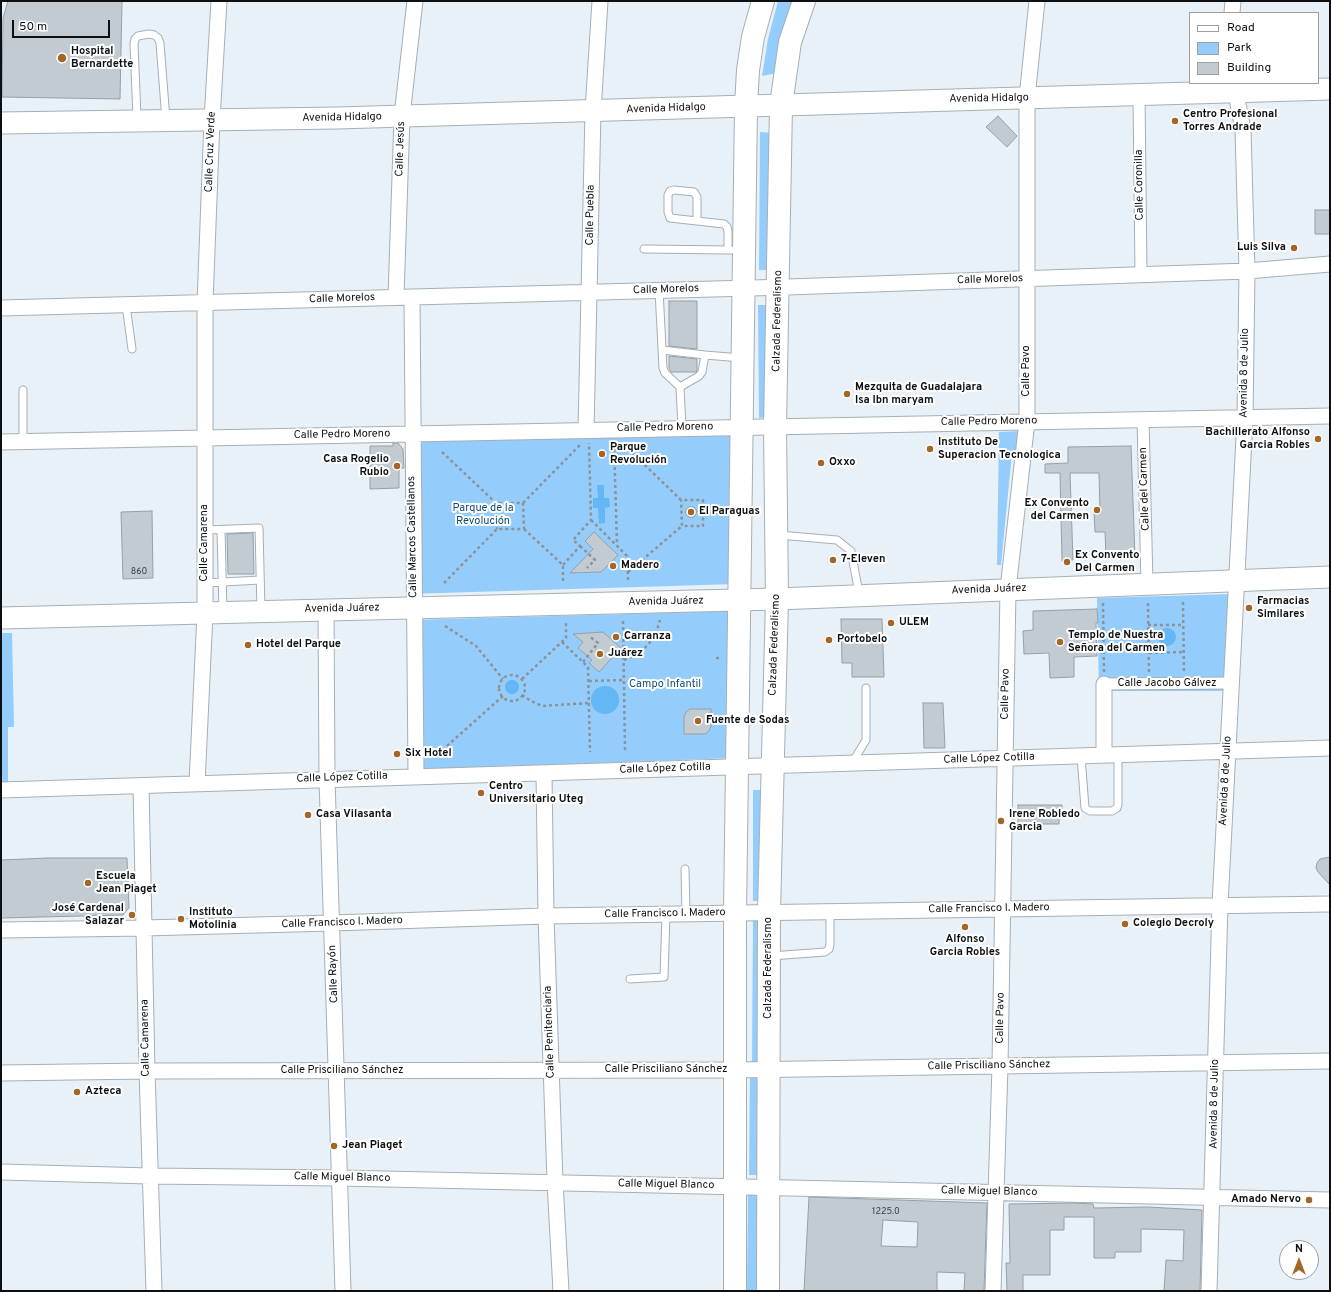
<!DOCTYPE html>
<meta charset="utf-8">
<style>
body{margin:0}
#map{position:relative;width:1331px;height:1292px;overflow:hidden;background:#e8f0f8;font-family:Overpass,sans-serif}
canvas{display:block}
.frame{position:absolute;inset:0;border:2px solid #0d1012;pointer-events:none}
.legend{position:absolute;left:1189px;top:12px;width:130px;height:72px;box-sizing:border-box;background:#fff;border:1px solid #9e9fa0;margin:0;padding:5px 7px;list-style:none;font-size:12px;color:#0d1012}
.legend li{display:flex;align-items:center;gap:8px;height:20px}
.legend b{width:20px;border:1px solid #9e9fa0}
.north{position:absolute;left:1279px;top:1240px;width:40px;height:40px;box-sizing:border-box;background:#fff;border:1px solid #9e9fa0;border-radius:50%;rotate:0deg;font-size:11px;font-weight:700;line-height:16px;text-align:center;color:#0d1012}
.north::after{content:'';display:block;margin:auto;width:14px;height:18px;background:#a26727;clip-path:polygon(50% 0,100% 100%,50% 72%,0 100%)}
.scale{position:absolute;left:12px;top:20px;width:98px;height:18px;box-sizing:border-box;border:2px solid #0d1012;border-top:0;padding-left:5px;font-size:12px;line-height:14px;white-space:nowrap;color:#0d1012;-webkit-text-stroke:3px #fff;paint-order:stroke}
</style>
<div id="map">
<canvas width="1331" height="1292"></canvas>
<div class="frame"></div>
<ul class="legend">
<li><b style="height:5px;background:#fff"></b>Road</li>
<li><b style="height:11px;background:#94cdfc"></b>Park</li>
<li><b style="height:11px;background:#c2cbd2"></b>Building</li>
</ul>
<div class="north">N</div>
<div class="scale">50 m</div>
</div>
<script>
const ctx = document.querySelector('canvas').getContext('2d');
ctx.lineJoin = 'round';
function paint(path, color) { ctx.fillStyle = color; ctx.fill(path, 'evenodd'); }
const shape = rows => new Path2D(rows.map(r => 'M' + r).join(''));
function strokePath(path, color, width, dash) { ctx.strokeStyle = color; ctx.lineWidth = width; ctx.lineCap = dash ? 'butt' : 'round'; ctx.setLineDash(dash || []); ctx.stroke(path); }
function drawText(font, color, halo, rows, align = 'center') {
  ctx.font = font + ' Overpass,sans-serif'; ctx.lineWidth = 4; ctx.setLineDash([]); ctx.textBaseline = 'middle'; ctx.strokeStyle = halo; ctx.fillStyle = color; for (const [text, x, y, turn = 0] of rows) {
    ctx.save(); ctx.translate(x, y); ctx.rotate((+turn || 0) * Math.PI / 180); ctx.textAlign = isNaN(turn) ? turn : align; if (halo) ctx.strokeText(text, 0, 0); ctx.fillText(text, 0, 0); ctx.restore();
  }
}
const green = shape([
 [778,1,795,1,777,73,762,76,768,39],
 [760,132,775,133,775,270,759,270],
 [758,305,773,305,773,417,759,418],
 [1022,431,1021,447,1012,453,1001,565,997,565,999,432],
 [737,435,736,584,408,594,405,439],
 [1232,594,1229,691,1099,691,1097,598],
 [735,611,734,758,412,770,409,620],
 [1,633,12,633,14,727,8,727,8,782,1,782],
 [753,790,768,790,767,901,753,901],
 [753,918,767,918,766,1063,752,1063],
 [750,1075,766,1076,764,1175,749,1175],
 [748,1188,764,1188,763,1291,747,1291]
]);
const water = shape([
 [597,485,604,485,604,498,609,498,610,507,605,508,605,523,599,524,598,508,593,508,593,498,598,498],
 '1158 637a9 9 0 1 1 18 0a9 9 0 1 1-18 0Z',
 '505 687a7 7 0 1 1 14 0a7 7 0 1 1-14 0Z',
 '591 700a14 14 0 1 1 28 0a14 14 0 1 1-28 0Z'
]);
const building = shape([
 [8,1,122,1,120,99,2,97,3,18,8,1],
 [998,116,1017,136,1007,147,986,127,998,116],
 [1315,210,1330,210,1330,234,1315,234,1315,210],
 [669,301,697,301,697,349,669,346,669,301],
 [669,356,697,359,697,371,696,372,671,372,669,368,669,356],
 [393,443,398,443,403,449,404,468,399,468,399,488,370,489,370,446,393,446,393,443],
 [1131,446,1135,557,1106,558,1105,532,1095,532,1094,511,1100,511,1099,473,1070,473,1073,560,1062,561,1060,473,1045,473,1045,464,1068,463,1068,447,1131,446],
 '685.5 512a5.5 5.5 0 1 1 11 0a5.5 5.5 0 1 1-11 0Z',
 [152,511,153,578,123,579,121,512,152,511],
 [594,532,618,555,601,572,570,573,593,549,585,541,594,532],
 [253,533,254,574,228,574,227,534,253,533],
 [1097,609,1098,623,1096,623,1097,656,1074,657,1074,677,1050,678,1049,653,1024,654,1023,631,1033,630,1033,611,1097,609],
 [841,619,882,619,884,677,852,677,852,663,842,663,841,619],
 [603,632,621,648,599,672,589,663,592,660,578,648,583,642,573,634,603,632],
 [923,703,943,703,945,748,924,748,923,703],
 [690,709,711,709,711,726,709,731,705,734,684,734,684,717,686,712,690,709],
 [1018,805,1062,805,1062,816,1059,816,1059,824,1018,824,1018,805],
 [1330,857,1330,885,1318,872,1316,868,1317,863,1320,859,1330,857],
 [48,858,127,858,129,908,127,910,123,915,1,918,1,860,48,858],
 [809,1197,987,1203,984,1291,964,1291,965,1273,937,1272,937,1291,804,1291,809,1197],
 [883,1220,918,1222,917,1247,881,1246,883,1220],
 [1074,1203,1093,1204,1094,1208,1148,1207,1202,1210,1200,1291,1164,1291,1166,1260,1183,1261,1184,1230,1141,1229,1141,1252,1115,1252,1115,1258,1094,1258,1094,1217,1064,1217,1064,1230,1050,1230,1050,1275,1023,1275,1023,1291,1007,1291,1006,1263,1010,1263,1009,1204,1074,1203]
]);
const path = shape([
 [614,443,617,545],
 [623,444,681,500,703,500,703,526,682,526,681,500],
 [442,452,496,503],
 [523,503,581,444],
 [703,513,717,513],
 [591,520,627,556,628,580],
 [524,529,563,565,563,583],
 [580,546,595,560,587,568],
 [563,565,580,546,573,540,591,520,589,443],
 [628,572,682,526],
 [444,583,497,529,524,529,523,503,496,503,497,529],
 [1183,602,1184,673],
 [1103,603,1104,672],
 [1148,603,1149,672],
 [623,621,625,750],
 [1148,625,1183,625],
 [445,626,476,646,503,679],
 [562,642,588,667,590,752],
 [1149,653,1184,652],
 [716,658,721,658],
 [624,660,635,655,648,645,656,633,660,620],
 [583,662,598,643,589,636],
 '499 688a13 13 0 1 1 26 0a13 13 0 1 1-26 0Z',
 [522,679,566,638,566,623],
 [589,681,624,680],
 [522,695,531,701,542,706,589,703],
 [447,746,503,696]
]);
const service = shape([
 [137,118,134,44,135,39,138,36,149,34,154,35,158,38,160,43,166,120],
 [697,220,697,197,694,192,674,190,670,191,668,195,668,212,670,218,724,224,727,227,728,231,728,250],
 [644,249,731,250],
 [659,290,663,368,665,373,680,387,682,428],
 [126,305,132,349],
 [662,350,705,355],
 [680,387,699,376,702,372,705,355,741,358],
 [23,390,23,441],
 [205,530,259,528,261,610],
 [221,530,223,612],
 [779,535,837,540,851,551,859,593],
 [205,583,260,580],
 [1081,756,1085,808,1090,811,1112,811,1117,808,1118,805,1118,755],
 [852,763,866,740,866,688],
 [685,869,686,914],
 [771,956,825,952,829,949,830,944,830,911],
 [630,979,664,977,666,914]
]);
const pedestrian = shape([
 [1139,95,1141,275],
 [1143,419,1147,584],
 [1104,684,1231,683]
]);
const minor = shape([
 [1232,13,1233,1],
 [396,297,402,116,415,1],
 [412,297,416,776],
 [1,308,788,287,1247,271,1330,264],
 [586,430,593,111,600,1],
 [1,442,1330,416],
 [326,610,327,779,343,1291],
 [1104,684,1104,755],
 [544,773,546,916,555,1182,561,1291],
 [197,784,205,613,205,303,212,120,219,1],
 [141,786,147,1071,154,1291],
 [1,790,1330,748],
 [1,930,144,928,332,923,546,916,1330,904],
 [1,1073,147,1071,736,1070,1330,1061],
 [1,1172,150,1176,340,1178,1330,1200],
 [993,1291,1000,1066,1008,589,1027,421,1027,98,1037,1],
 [1209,1291,1220,905,1245,418,1247,271,1243,130,1234,83]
]);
const secondary = shape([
 [1,123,337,118,1330,89],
 [1,618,777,599,1330,577]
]);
const primary = shape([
 [735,1291,735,913,746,106,748,70,753,37,763,1],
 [768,1291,769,912,777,599,775,426,781,105,790,42,804,1]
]);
const markers = [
 [62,58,5,"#a26727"],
 [1175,121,4,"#a26727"],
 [1294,248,4,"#a26727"],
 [847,394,4,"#a26727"],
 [1318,439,4,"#a26727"],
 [930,449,4,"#a26727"],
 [602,454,4,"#a26727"],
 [821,463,4,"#a26727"],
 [397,466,4,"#a26727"],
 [1097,510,4,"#a26727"],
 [691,512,4,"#a26727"],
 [833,560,4,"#a26727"],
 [1067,562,4,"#a26727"],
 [613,566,4,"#a26727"],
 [1249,608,4,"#a26727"],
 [891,623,4,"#a26727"],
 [616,637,4,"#a26727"],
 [829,640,4,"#a26727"],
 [1060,642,4,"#a26727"],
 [248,645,4,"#a26727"],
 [600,654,4,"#a26727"],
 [698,721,4,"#a26727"],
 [397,754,4,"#a26727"],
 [481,793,4,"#a26727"],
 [308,815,4,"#a26727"],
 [1001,821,4,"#a26727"],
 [88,883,4,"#a26727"],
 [132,915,4,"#a26727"],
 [181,919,4,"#a26727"],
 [1125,924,4,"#a26727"],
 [965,927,4,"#a26727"],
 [77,1092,4,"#a26727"],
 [334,1146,4,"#a26727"],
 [1309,1200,4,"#a26727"]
];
const numberNames = [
 ["860",139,572],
 ["1225.0",886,1212]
];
const poiNames = [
 ["Hospital",71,52],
 ["Bernardette",71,65],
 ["Centro Profesional",1183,115],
 ["Torres Andrade",1183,128],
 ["Luis Silva",1286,248,"right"],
 ["Mezquita de Guadalajara",855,388],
 ["Isa Ibn maryam",855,401],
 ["Bachillerato Alfonso",1310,433,"right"],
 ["Garcia Robles",1310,446,"right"],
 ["Instituto De",938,443],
 ["Superacion Tecnologica",938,456],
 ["Parque",610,448],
 ["Revolución",610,461],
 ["Casa Rogelio",389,460,"right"],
 ["Rubio",389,473,"right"],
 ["Oxxo",829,463],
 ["Ex Convento",1089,504,"right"],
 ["del Carmen",1089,517,"right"],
 ["El Paraguas",699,512],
 ["Ex Convento",1075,556],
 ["Del Carmen",1075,569],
 ["7-Eleven",841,560],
 ["Madero",621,566],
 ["Farmacias",1257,602],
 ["Similares",1257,615],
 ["ULEM",899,623],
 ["Templo de Nuestra",1068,636],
 ["Señora del Carmen",1068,649],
 ["Carranza",624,637],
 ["Portobelo",837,640],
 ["Hotel del Parque",256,645],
 ["Juárez",608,654],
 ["Fuente de Sodas",706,721],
 ["Six Hotel",405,754],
 ["Centro",489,787],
 ["Universitario Uteg",489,800],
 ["Casa Vilasanta",316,815],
 ["Irene Robledo",1009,815],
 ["Garcia",1009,828],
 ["Escuela",96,877],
 ["Jean Piaget",96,890],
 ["José Cardenal",124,909,"right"],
 ["Salazar",124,922,"right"],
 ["Instituto",189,913],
 ["Motolinia",189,926],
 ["Colegio Decroly",1133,924],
 ["Alfonso",965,940,"center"],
 ["Garcia Robles",965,953,"center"],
 ["Azteca",85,1092],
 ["Jean Piaget",342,1146],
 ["Amado Nervo",1301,1200,"right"]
];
const streetNames = [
 ["Avenida Hidalgo",989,99,-1],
 ["Avenida Hidalgo",666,109,-2],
 ["Avenida Hidalgo",342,118,-1],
 ["Calle Jesús",401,149,-88],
 ["Calle Cruz Verde",211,152,-88],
 ["Calle Coronilla",1140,185,-91],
 ["Calle Puebla",591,215,-89],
 ["Calle Morelos",990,280,-2],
 ["Calle Morelos",666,290,-2],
 ["Calle Morelos",342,299,-2],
 ["Calzada Federalismo",778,321,-89],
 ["Calle Pavo",1027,371,-90],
 ["Avenida 8 de Julio",1245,373,-89],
 ["Calle Pedro Moreno",989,422,-1],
 ["Calle Pedro Moreno",665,428,-1],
 ["Calle Pedro Moreno",342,435,-1],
 ["Calle del Carmen",1145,489,-92],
 ["Calle Marcos Castellanos",413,537,-91],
 ["Calle Camarena",205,543,-90],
 ["Avenida Juárez",989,590,-2],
 ["Avenida Juárez",666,602,-1],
 ["Avenida Juárez",342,609,-1],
 ["Calzada Federalismo",775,645,-88],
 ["Calle Jacobo Gálvez",1167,684],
 ["Calle Pavo",1006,694,-89],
 ["Calle López Cotilla",989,759,-2],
 ["Calle López Cotilla",665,769,-2],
 ["Calle López Cotilla",342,778,-2],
 ["Avenida 8 de Julio",1226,781,-87],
 ["Calle Francisco I. Madero",989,909,-1],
 ["Calle Francisco I. Madero",665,914,-1],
 ["Calle Francisco I. Madero",342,923,-2],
 ["Calzada Federalismo",769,968,-90],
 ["Calle Rayón",334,974,-92],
 ["Calle Pavo",1001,1018,-89],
 ["Calle Penitenciaria",550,1032,-92],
 ["Calle Camarena",146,1038,-91],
 ["Calle Prisciliano Sánchez",989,1066,-1],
 ["Calle Prisciliano Sánchez",666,1070],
 ["Calle Prisciliano Sánchez",342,1071],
 ["Avenida 8 de Julio",1215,1104,-89],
 ["Calle Miguel Blanco",342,1178,1],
 ["Calle Miguel Blanco",666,1185,1],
 ["Calle Miguel Blanco",989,1192,1]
];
const parkNames = [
 ["Parque de la",483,509],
 ["Revolución",483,522],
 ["Campo Infantil",665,685]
];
paint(green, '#94cdfc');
paint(water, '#65b6f5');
paint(building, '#c2cbd2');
strokePath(building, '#979fa6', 1);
strokePath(service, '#a6afb6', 9);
strokePath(pedestrian, '#a6afb6', 13);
strokePath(minor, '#a6afb6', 17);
strokePath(secondary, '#a6afb6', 23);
strokePath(primary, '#a6afb6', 24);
strokePath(path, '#8c9297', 2.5, [3, 3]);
strokePath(service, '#fff', 7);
strokePath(pedestrian, '#fff', 11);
strokePath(minor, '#fff', 15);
strokePath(secondary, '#fff', 21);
strokePath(primary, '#fff', 22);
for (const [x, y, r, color] of markers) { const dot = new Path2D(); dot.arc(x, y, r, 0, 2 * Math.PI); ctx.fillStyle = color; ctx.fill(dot); strokePath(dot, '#fff', 1.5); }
drawText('9px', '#3a3f42', null, numberNames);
drawText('bold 11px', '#0d1012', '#fff', poiNames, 'left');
drawText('11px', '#0d1012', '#fff', streetNames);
drawText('11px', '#114e77', '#fff', parkNames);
</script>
